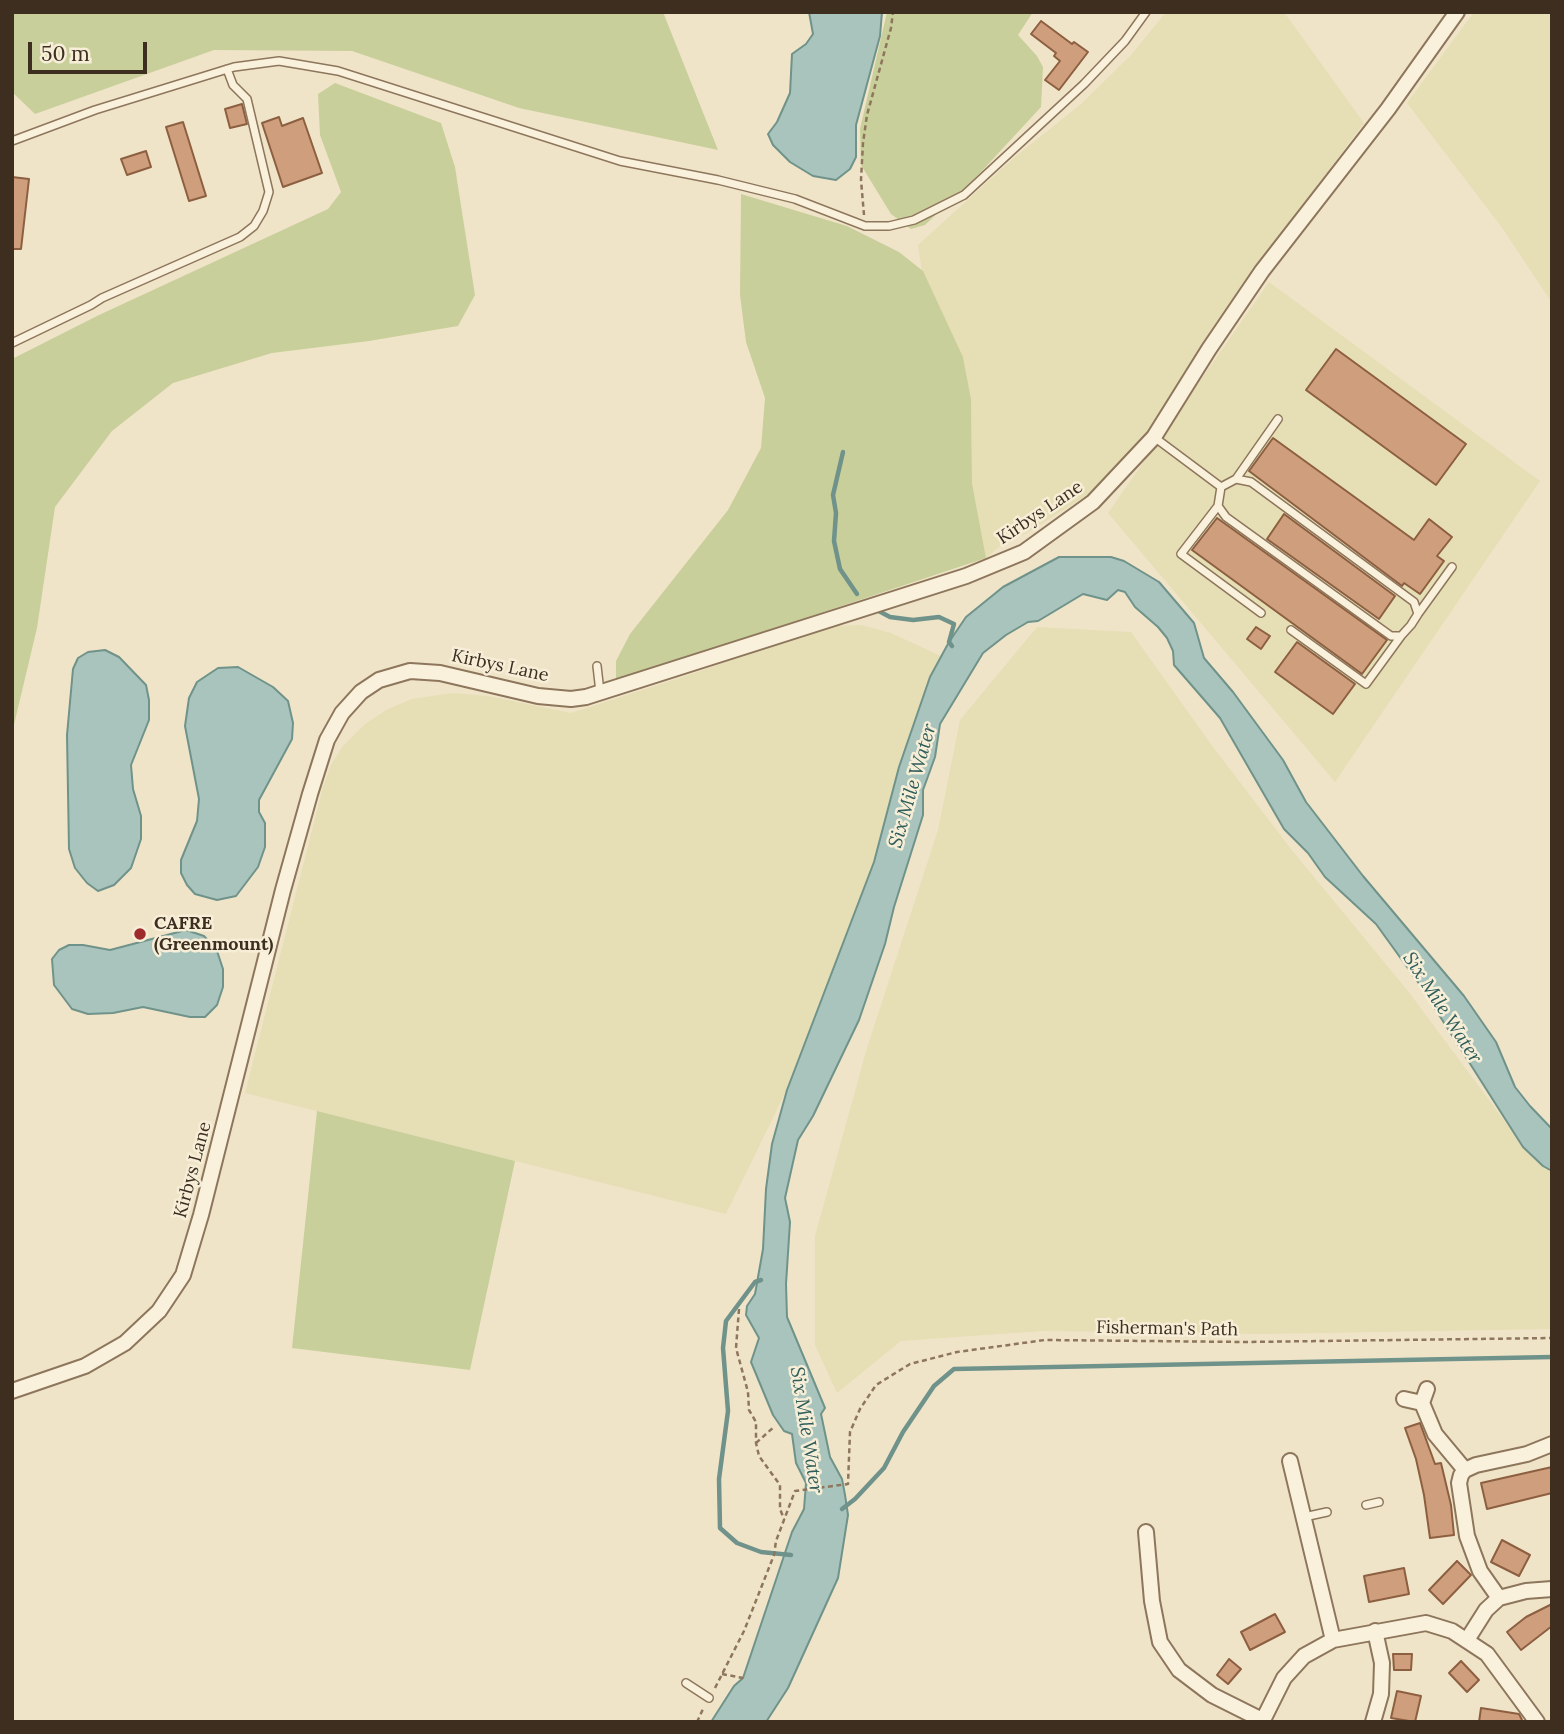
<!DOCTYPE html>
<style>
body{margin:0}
#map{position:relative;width:1564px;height:1734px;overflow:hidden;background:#f0e4c8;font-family:Lora,serif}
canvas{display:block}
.frame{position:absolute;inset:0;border:14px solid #3d2e20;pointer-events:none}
.scale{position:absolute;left:28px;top:42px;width:119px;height:32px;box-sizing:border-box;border:4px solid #3d2e20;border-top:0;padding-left:9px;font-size:21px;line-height:24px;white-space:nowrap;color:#3d2e20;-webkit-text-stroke:5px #f7eed8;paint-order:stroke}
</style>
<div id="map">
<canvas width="1564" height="1734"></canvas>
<div class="frame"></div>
<div class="scale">50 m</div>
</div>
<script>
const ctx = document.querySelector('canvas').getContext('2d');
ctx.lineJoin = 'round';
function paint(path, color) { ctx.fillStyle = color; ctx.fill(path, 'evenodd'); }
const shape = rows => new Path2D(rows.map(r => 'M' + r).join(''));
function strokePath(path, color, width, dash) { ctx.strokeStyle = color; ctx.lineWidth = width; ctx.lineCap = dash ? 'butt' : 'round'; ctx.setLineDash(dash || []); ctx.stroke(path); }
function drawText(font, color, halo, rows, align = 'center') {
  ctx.font = font + ' Lora,serif'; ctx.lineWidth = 5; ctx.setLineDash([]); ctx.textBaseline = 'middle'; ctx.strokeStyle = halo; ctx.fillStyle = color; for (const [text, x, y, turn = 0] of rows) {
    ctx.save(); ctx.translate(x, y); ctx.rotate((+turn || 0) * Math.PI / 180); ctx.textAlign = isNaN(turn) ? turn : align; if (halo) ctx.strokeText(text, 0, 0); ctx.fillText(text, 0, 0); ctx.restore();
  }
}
const farmland = shape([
 [1166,12,1284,12,1364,123,1233,298,1146,436,1129,456,1089,494,1025,534,1003,544,986,558,972,483,971,399,963,357,922,272,918,245,1015,157,1081,104,1132,54],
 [1474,12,1552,12,1552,303,1503,229,1407,103],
 [1269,282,1540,481,1335,782,1108,513],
 [861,625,891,633,941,656,930,677,874,862,789,1085,726,1214,245,1093,323,787,332,763,343,746,365,724,388,709,412,699,452,693,488,696,571,713,701,671,782,640,832,626],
 [1037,627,1131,632,1213,747,1291,849,1408,991,1521,1143,1543,1166,1552,1171,1552,1329,1264,1334,1042,1331,901,1341,837,1393,815,1345,815,1236,867,1048,938,830,960,720]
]);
const green = shape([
 [12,12,663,12,718,150,519,108,352,51,214,50,35,114,12,92],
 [887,12,1033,12,1018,35,1037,56,1043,67,1041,107,981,172,925,225,911,229,891,214,861,165,860,129],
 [335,83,441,123,455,167,475,295,458,326,369,341,272,353,173,383,112,431,55,507,37,628,12,733,12,359,99,315,328,209,341,192,320,135,318,94],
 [741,194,847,226,899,252,923,271,963,357,971,399,972,483,986,558,616,681,616,661,630,634,728,510,761,448,765,398,746,342,740,295],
 [317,1111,515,1161,470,1370,292,1348]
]);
const water = shape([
 [809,12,882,12,880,36,856,125,856,157,850,169,836,180,813,176,790,162,773,145,768,134,777,122,790,93,792,54,806,44,813,34,809,12],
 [1059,557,1111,557,1124,561,1159,582,1194,623,1204,658,1233,692,1283,760,1306,802,1363,876,1464,996,1496,1042,1515,1087,1530,1106,1552,1129,1552,1171,1543,1166,1523,1147,1420,985,1376,924,1325,877,1308,853,1284,829,1220,718,1174,665,1173,651,1167,638,1158,627,1135,607,1125,592,1118,590,1107,600,1083,594,1038,621,1028,622,1006,635,983,653,940,724,935,757,923,790,923,815,894,907,885,944,859,1020,813,1116,798,1140,785,1198,790,1222,786,1284,787,1317,825,1408,821,1414,830,1457,842,1479,845,1495,848,1515,838,1578,788,1688,766,1722,711,1722,734,1686,743,1678,792,1532,804,1509,806,1483,796,1463,792,1434,784,1431,773,1415,751,1362,759,1338,746,1315,747,1306,755,1294,763,1249,766,1189,772,1144,787,1090,874,862,899,767,930,677,949,642,966,617,1003,587,1059,557],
 [105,650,119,657,146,685,149,700,149,720,131,765,133,789,141,816,141,839,131,868,114,885,98,891,87,883,75,868,69,849,67,735,73,669,78,658,88,652,105,650],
 [238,667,273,687,288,701,293,723,292,739,259,800,259,812,265,823,265,847,258,867,236,896,217,900,195,894,187,885,181,873,181,860,197,821,199,799,185,726,189,698,197,682,218,668,238,667],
 [186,930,204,936,217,951,223,969,223,987,217,1005,205,1017,190,1017,143,1007,113,1013,88,1014,72,1009,54,985,52,959,59,950,69,945,83,945,110,950,186,930]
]);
const stream = shape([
 [843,452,833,495,836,513,834,541,840,569,857,594],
 [875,609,890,617,913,620,939,617,954,624,949,642,952,646],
 [761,1280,755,1282,726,1321,723,1348,728,1411,719,1479,720,1528,737,1543,761,1552,791,1555],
 [842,1509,855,1499,884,1468,903,1432,934,1386,954,1369,1552,1357]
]);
const building = shape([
 [1041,21,1072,44,1074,42,1088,52,1059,90,1045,80,1060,61,1054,56,1056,53,1031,34,1041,21],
 [242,104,247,124,230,128,225,109,242,104],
 [279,117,282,126,303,118,322,173,283,187,262,123,279,117],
 [183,122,206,196,189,201,166,127,183,122],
 [146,151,151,167,127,175,121,159,146,151],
 [12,177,29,179,21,249,12,249,12,177],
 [1336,349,1466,444,1436,485,1306,390,1336,349],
 [1273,438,1414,540,1429,519,1452,537,1437,556,1444,561,1420,594,1404,583,1402,586,1249,471,1273,438],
 [1284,514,1395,596,1379,619,1267,539,1284,514],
 [1217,518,1387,640,1362,674,1192,550,1217,518],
 [1256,627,1270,636,1261,649,1247,639,1256,627],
 [1297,642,1355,684,1333,714,1275,672,1297,642],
 [1420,1423,1435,1464,1441,1463,1451,1505,1454,1535,1430,1538,1424,1495,1416,1459,1405,1428,1420,1423],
 [1552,1467,1552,1493,1487,1509,1481,1483,1552,1467],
 [1502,1540,1530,1555,1519,1576,1491,1562,1502,1540],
 [1457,1561,1471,1575,1443,1604,1429,1590,1457,1561],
 [1404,1568,1409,1594,1369,1602,1364,1576,1404,1568],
 [1552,1604,1552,1626,1521,1650,1507,1632,1526,1617,1552,1604],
 [1275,1614,1285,1632,1250,1650,1241,1632,1275,1614],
 [1393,1654,1412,1654,1411,1670,1394,1670,1393,1654],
 [1229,1659,1241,1669,1228,1684,1217,1675,1229,1659],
 [1461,1661,1479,1680,1467,1692,1449,1673,1461,1661],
 [1397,1691,1421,1696,1415,1722,1391,1718,1397,1691],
 [1481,1708,1519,1714,1523,1722,1479,1722,1481,1708]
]);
const path = shape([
 [864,215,861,180,863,143,867,115,891,28,893,12],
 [739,1309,736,1348,748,1392,749,1410,756,1422,756,1443,759,1456,780,1485,780,1509,784,1519],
 [756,1443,775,1426],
 [722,1674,743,1678],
 [715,1688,744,1631,774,1555,776,1541,795,1491,848,1484,850,1432,860,1409,876,1385,910,1364,957,1352,1045,1340,1246,1342,1552,1338],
 [697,1722,703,1709]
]);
const lane = shape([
 [12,141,95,110,234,67,279,61,338,71,620,161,718,180,795,199,865,226,889,226,914,220,964,195,1084,84,1125,41,1146,12],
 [12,343,91,305,102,298,240,237,254,226,263,211,269,192,247,99,233,85,227,69],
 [1154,437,1221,487,1236,479,1251,482,1414,602,1418,614,1411,625,1401,636,1391,636,1226,517,1218,506,1221,487],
 [1236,479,1278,419],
 [1218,506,1181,554,1261,613],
 [1418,614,1452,567],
 [1291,630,1366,684,1401,636],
 [597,666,600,692],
 [1366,1505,1379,1502],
 [1304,1517,1327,1512],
 [686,1683,709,1698]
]);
const street = shape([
 [1427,1389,1422,1403,1435,1434,1465,1470],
 [12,1391,85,1366,125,1343,159,1311,183,1275,201,1215,283,890,310,794,327,740,342,713,361,692,379,680,410,671,440,673,538,696,571,699,586,697,966,576,1024,552,1093,502,1154,437,1209,349,1262,271,1388,109,1457,12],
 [1404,1399,1422,1403],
 [1290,1461,1333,1640],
 [1146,1532,1152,1601,1160,1642,1179,1670,1212,1695,1262,1720],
 [1499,1598,1480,1571,1467,1536,1459,1483,1461,1475,1465,1470,1476,1465,1527,1454,1552,1444],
 [1467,1640,1486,1610,1499,1598,1526,1591,1552,1589],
 [1262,1722,1284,1678,1304,1656,1333,1640,1426,1623,1452,1631,1487,1654,1537,1722],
 [1373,1722,1381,1694,1382,1663,1375,1631]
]);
const markers = [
 [140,934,7,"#9e2a2b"]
];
const streetNames = [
 ["Kirbys Lane",1040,513,-34],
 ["Kirbys Lane",500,666,12],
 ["Kirbys Lane",193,1170,-75],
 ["Fisherman's Path",1167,1329,1]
];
const poiNames = [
 ["CAFRE",154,924],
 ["(Greenmount)",154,945]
];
const waterNames = [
 ["Six Mile Water",913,786,-74],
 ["Six Mile Water",1442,1008,57],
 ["Six Mile Water",806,1430,81]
];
paint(farmland, '#e6deb5');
paint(green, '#c9cf9b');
paint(water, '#a9c4bc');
strokePath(water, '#6f938a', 2);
strokePath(stream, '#6f938a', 4.5);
paint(building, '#cf9f7d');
strokePath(building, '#8d5f41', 2);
strokePath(lane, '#8d765c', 10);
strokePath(street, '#8d765c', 18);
strokePath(path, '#8d765c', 2.5, [5, 3.5]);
strokePath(lane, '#faf1dc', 7);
strokePath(street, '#faf1dc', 14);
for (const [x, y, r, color] of markers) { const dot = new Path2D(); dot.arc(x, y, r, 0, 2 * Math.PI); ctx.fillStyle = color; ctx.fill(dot); strokePath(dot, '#f7eed8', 2.5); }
drawText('18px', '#3d2e20', '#f7eed8', streetNames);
drawText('bold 18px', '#3d2e20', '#f7eed8', poiNames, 'left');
drawText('italic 19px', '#2f5d5a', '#f7eed8', waterNames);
</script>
